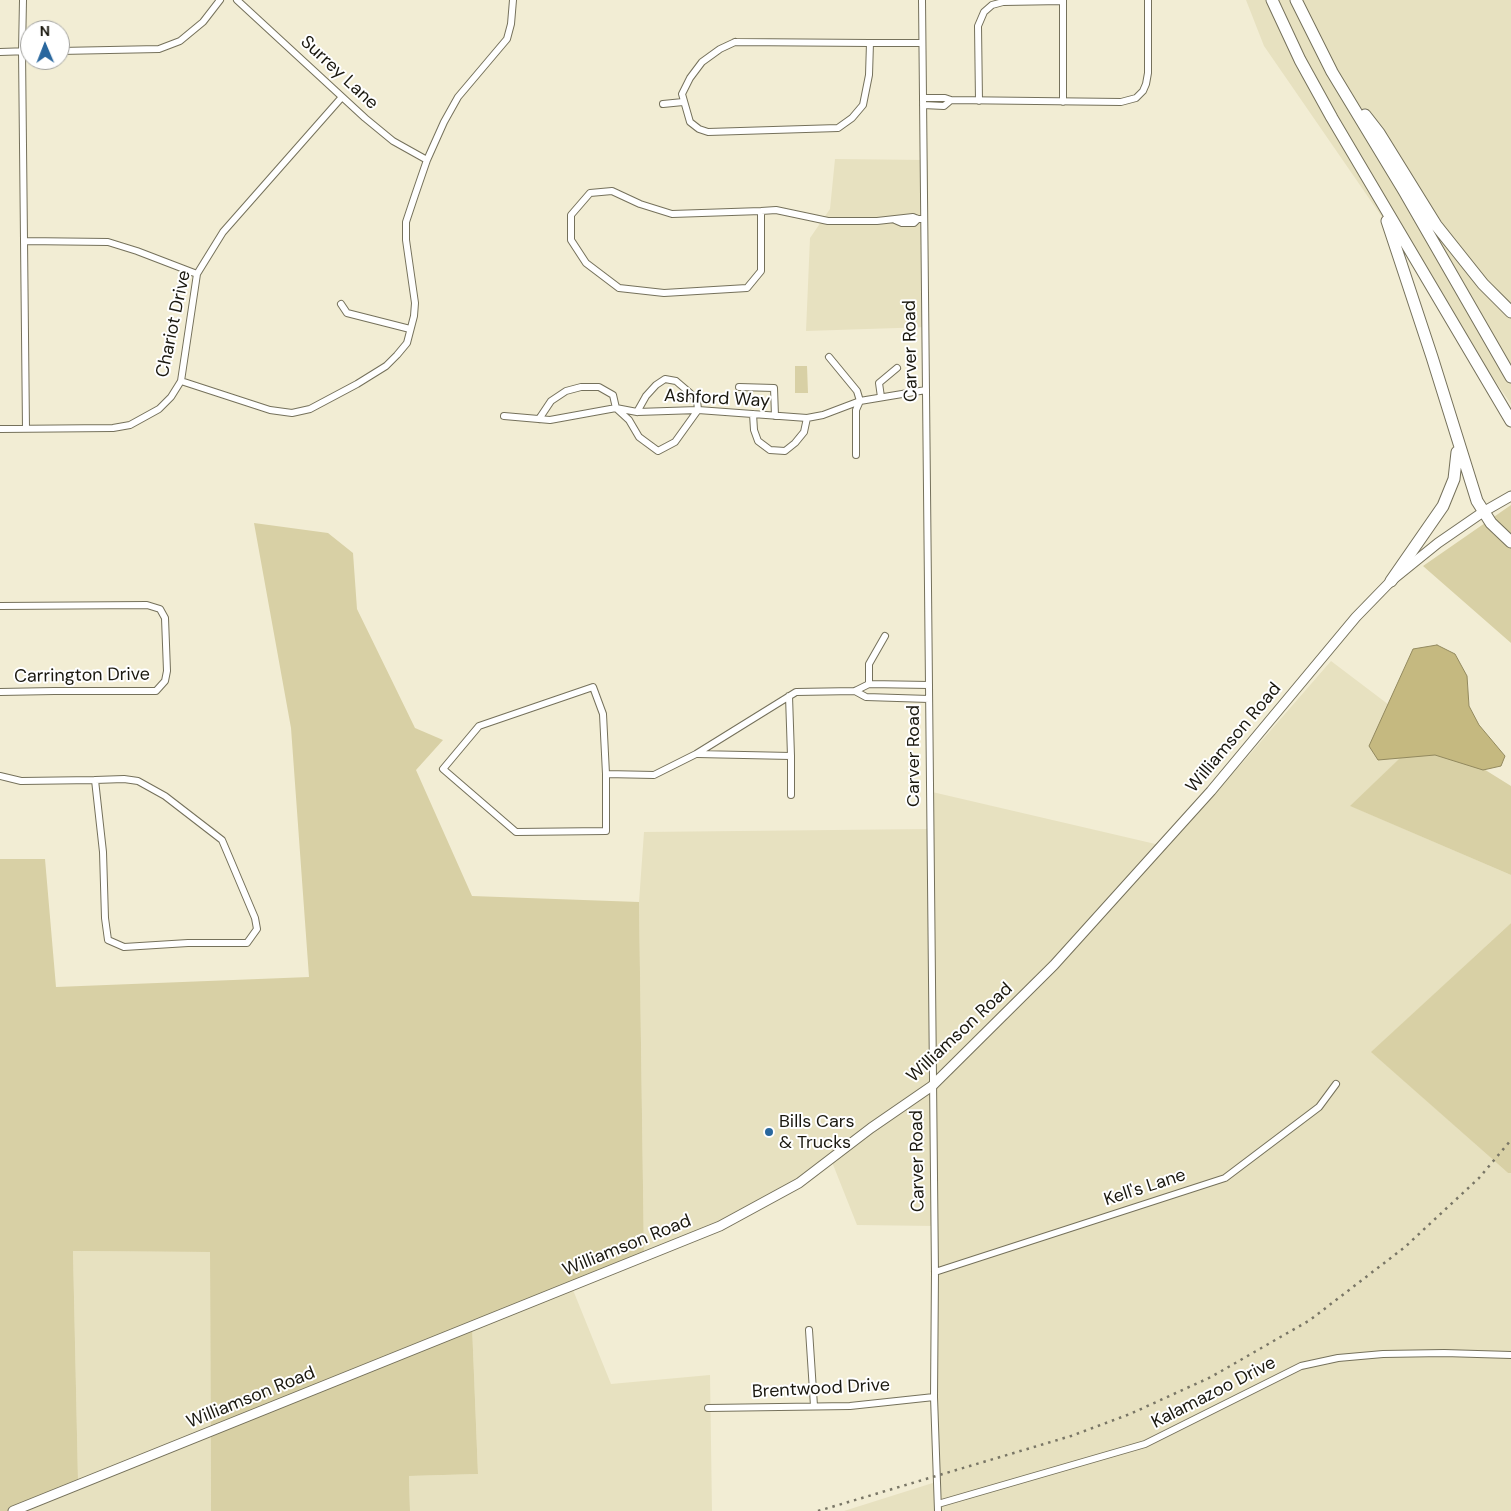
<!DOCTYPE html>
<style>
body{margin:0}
#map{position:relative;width:1511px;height:1511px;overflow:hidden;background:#f2edd4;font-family:"DM Sans",sans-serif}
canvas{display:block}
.north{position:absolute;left:20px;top:20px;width:50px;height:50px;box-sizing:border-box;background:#fff;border:1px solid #a3a39f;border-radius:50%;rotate:359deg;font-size:14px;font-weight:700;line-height:20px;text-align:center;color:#1a180f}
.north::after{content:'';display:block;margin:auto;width:18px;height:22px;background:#29679e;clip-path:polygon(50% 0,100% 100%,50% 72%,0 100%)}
</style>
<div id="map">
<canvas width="1511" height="1511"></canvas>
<div class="north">N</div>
</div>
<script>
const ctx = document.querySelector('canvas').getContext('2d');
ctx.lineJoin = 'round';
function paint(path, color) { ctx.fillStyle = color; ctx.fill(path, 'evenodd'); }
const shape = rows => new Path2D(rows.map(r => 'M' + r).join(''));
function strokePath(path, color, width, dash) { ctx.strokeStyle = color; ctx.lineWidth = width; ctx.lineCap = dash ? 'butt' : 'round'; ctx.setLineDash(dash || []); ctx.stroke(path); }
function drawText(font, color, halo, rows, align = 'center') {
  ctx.font = font + ' "DM Sans",sans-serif'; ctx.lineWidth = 4; ctx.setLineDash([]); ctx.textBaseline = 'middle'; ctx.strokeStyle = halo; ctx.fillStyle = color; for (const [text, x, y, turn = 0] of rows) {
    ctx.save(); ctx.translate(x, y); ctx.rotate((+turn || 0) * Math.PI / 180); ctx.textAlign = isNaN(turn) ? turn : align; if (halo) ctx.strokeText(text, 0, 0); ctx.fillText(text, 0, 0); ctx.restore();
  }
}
const built = shape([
 [1246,0,1511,0,1511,404,1264,46],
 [835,159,928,160,928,327,806,331,810,238,830,209],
 [1331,661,1426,733,1351,806,1511,875,1511,923,1372,1052,1508,1173,1511,1173,1511,1511,844,1511,939,1481,935,1226,857,1225,830,1157,721,1228,644,1257,639,902,644,832,928,829,928,791,1164,846,1244,761],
 [73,1251,210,1252,211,1511,14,1511,78,1480],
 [573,1290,611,1384,710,1375,712,1511,410,1511,409,1476,478,1474,472,1325]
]);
const green = shape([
 [795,366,807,366,808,393,795,393],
 [1511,505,1511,643,1423,566],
 [254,523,328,533,353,553,357,609,415,728,443,740,416,770,472,896,639,902,644,1257,573,1290,472,1325,478,1474,409,1476,410,1511,211,1511,210,1252,73,1251,78,1480,14,1511,0,1511,0,859,45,859,56,987,309,977,291,728],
 [1426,733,1511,786,1511,875,1350,806],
 [1511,923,1511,1173,1508,1173,1371,1052]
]);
const water = shape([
 [1437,645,1455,654,1467,676,1469,706,1479,725,1505,756,1501,766,1483,770,1435,755,1378,760,1369,746,1413,649,1437,645]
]);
const street = shape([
 [23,0,22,51,26,429],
 [237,0,365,118,393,141,427,160],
 [922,0,935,1272,934,1397,938,1511],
 [1063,0,1063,102],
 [735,42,870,43,869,75,863,105,852,118,838,128,708,132,699,129,690,122,682,94,690,78,702,62,720,49,735,42],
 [870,43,922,43],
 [60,51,159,49,180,41,203,22,220,0],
 [0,52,30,51],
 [923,98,945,98,951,100],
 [979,101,978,26,984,12,992,5,1003,2,1063,1],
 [663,104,683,102],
 [923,105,944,106,951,100,1121,102,1136,98,1143,91,1146,84,1148,73,1148,0],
 [761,211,761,271,747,288,664,293,619,288,586,263,571,240,571,215,590,193,612,191,640,204,672,214,761,211,776,210,828,221,877,221,913,217,918,219,923,219],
 [895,220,902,223,914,223,918,219],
 [24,241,108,242,137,251,197,274],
 [341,304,347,313,410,329],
 [829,357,857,391,860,401,856,410,856,455],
 [181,381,270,410,292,413,310,409,357,384,386,366,397,355,407,343,414,316,415,303,406,240,406,222,415,195,427,160,444,122,458,97,507,39,511,24,513,0],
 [739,387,774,388,775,416],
 [881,397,879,383,897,368],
 [753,414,754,430,758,441,770,450,785,451,795,443,804,432,807,418],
 [504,416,550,420,616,408,637,412,698,410,807,418,823,415,860,401,926,390],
 [539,419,551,401,566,391,581,387,599,387,613,395,616,408,629,420,639,437,658,451,675,442,698,410,697,400,690,393,676,381,665,379,656,385,646,396,637,412],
 [0,429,113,428,130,425,159,409,171,397,181,381,197,274,223,232,342,97],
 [0,606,147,605,160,609,165,618,167,671,165,681,156,691,54,691,0,692],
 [869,684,869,664,885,636],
 [855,691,866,697,929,699],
 [697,754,791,756,789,696],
 [791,756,791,795],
 [606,774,603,714,593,687,479,726,443,769,516,832,606,831,606,774,654,775,696,754,796,692,855,691,869,684,929,685],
 [0,776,21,781,95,780,124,779,138,781,165,796,222,840,255,918,257,929,247,943,188,943,124,947,108,940,105,918,103,852,95,780],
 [935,1272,1225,1178,1319,1107,1336,1084],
 [809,1330,814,1406],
 [708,1408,850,1406,934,1397],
 [938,1504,1145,1444,1301,1366,1338,1358,1383,1354,1444,1353,1511,1355]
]);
const secondary = shape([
 [13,1511,720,1226,799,1183,871,1128,932,1086,1054,965,1211,791,1356,617,1391,581,1438,543,1483,512,1511,496]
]);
const highway = shape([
 [1272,0,1300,60,1332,118,1511,421],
 [1296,0,1332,72,1404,191,1511,377],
 [1365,115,1379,133,1436,225,1483,284,1511,312],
 [1387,221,1432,357,1477,501,1491,523,1511,542],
 [1391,581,1443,506,1454,479,1457,452]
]);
const rail = shape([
 [818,1511,1071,1436,1130,1414,1211,1377,1310,1320,1405,1247,1479,1178,1511,1140]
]);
const markers = [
 [769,1132,5,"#29679e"]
];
const streetNames = [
 ["Surrey Lane",339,73,43],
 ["Chariot Drive",174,324,-78],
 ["Carver Road",911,351,-91],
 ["Ashford Way",717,399,3],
 ["Carrington Drive",82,676,-1],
 ["Williamson Road",1234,738,-50],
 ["Carver Road",914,756,-90],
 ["Williamson Road",960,1033,-43],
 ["Carver Road",918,1161,-91],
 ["Kell's Lane",1145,1188,-18],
 ["Williamson Road",627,1246,-22],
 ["Brentwood Drive",821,1389,-3],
 ["Kalamazoo Drive",1214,1393,-27],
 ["Williamson Road",251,1398,-22]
];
const poiNames = [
 ["Bills Cars",779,1122],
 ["& Trucks",779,1143]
];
paint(built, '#e7e1c0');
paint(green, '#d8d0a5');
paint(water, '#c5b980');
strokePath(water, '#92895e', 1);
strokePath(street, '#75715b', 8);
strokePath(secondary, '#75715b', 11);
strokePath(highway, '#75715b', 13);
strokePath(street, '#fff', 6);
strokePath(secondary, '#fff', 9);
strokePath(highway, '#fff', 11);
strokePath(rail, '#797666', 2.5, [2.5, 5]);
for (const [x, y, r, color] of markers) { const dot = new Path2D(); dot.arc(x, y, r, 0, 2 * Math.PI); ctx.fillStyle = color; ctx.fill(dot); strokePath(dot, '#fff', 2); }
drawText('18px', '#1a180f', '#fff', streetNames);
drawText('18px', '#1a180f', '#fff', poiNames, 'left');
</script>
